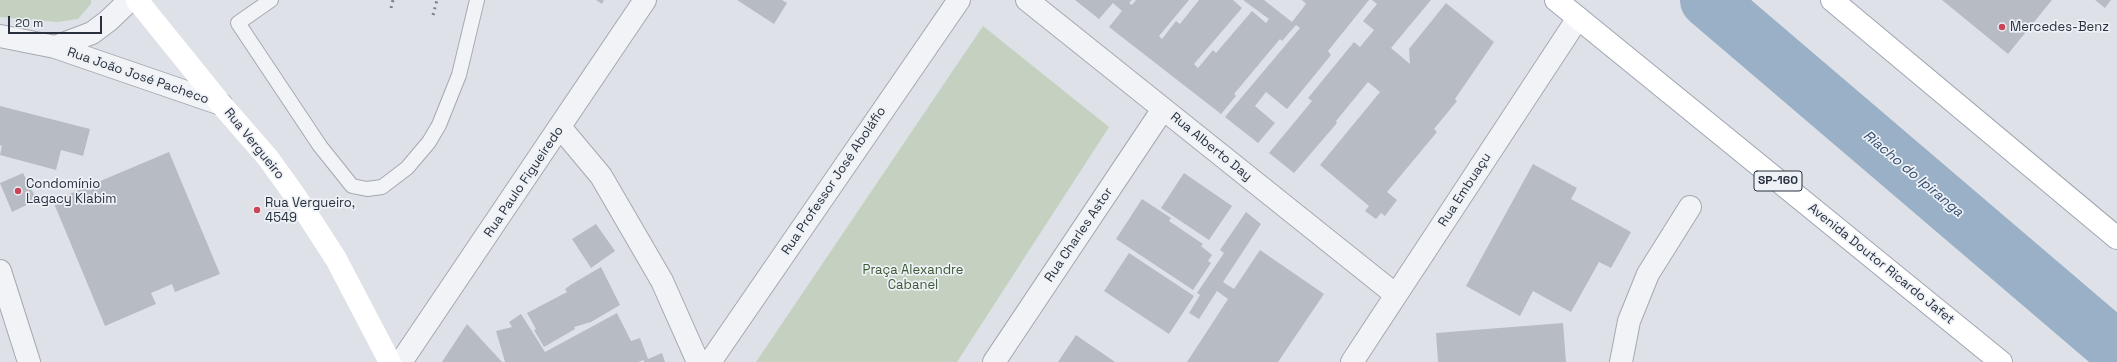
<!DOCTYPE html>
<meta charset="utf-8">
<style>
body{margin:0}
#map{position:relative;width:2117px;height:362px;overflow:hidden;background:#dee2e8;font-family:"Space Grotesk",sans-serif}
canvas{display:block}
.scale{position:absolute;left:8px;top:16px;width:94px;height:18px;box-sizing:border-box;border:2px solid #28303e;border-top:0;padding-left:5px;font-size:12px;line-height:14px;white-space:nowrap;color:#28303e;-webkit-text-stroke:3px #eef1f5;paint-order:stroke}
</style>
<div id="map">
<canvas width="2117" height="362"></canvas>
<div class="scale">20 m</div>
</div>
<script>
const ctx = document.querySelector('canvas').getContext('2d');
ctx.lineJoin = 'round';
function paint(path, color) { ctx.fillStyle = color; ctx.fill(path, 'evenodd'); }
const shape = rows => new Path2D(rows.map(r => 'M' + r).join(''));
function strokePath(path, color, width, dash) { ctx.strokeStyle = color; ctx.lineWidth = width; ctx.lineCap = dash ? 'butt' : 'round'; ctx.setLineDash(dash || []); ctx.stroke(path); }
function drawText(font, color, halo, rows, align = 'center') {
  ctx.font = font + ' "Space Grotesk",sans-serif'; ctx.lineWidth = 3.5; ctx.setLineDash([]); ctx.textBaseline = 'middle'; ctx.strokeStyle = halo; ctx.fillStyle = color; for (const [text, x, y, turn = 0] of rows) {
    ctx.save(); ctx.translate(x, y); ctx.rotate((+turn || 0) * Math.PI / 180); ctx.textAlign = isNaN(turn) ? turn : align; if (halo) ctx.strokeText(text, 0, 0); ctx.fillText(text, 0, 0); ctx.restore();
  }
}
const green = shape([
 [0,0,91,0,91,4,78,19,58,22,0,17],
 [983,26,1109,127,957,362,756,362]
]);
const river = shape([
 [1708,0,2117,349]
]);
const building = shape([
 [596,0,604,0,602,4],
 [737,0,782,0,787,3,774,24],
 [1075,0,1132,0,1129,3,1132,5,1136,0,1189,0,1159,36,1162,39,1176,21,1180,24,1199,0,1233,0,1242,8,1194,64,1198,68,1213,50,1216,53,1252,11,1266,23,1269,19,1243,0,1264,0,1292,22,1306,4,1302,0,1369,0,1328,51,1331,55,1287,109,1266,92,1255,106,1275,123,1258,143,1225,117,1300,28,1296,25,1282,41,1280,39,1234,94,1236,96,1221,114,1109,27,1122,11,1113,3,1099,19],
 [1372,0,1431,0,1391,48,1410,64,1409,49,1446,3,1494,42,1455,99,1457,101,1434,129,1437,132,1387,192,1397,200,1385,216,1381,213,1376,219,1365,211,1369,206,1320,165,1380,92,1368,82,1336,121,1337,123,1294,173,1269,153,1312,101,1308,98,1354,42,1360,47,1374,30,1363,21,1377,4],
 [1942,0,2052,0,2008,54],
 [2095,0,2111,0,2105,8],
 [0,106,90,129,83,156,61,150,56,170,0,155,2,146,0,145],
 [169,152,220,274,175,292,172,284,151,293,156,304,105,326,53,201],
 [1533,164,1577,188,1571,199,1631,232,1611,268,1599,262,1571,312,1533,291,1520,316,1466,286],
 [23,173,37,200,12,212,0,183],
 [1184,173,1232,206,1209,240,1161,208],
 [1142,199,1171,218,1169,221,1203,244,1201,246,1212,255,1208,261,1211,263,1193,290,1116,239],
 [1246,212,1261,224,1223,282,1234,289,1260,250,1324,294,1278,362,1187,362,1228,299,1217,291,1199,319,1189,313,1200,295,1197,293,1224,253,1220,250],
 [596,224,615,251,591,268,572,239],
 [1129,253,1194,296,1169,334,1104,291],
 [601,267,620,305,591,322,574,327,575,329,544,347,534,330,536,329,527,313,567,292,565,289,572,284],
 [617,313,631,341,640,338,648,359,662,353,665,362,644,362,644,360,638,362,505,362,496,331,512,327,509,322,521,314,545,352],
 [1563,323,1566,362,1438,362,1436,333],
 [467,324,502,362,442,362],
 [1076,335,1115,362,1058,362]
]);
const service = shape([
 [271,0,238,23,320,146,352,186,367,189,382,187,407,168,429,142,439,125,459,75,477,0]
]);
const minor = shape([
 [1027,0,1396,295],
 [0,36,55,47,221,104],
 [55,47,92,33,108,21,130,0],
 [560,127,601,176,662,281,698,362],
 [0,271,29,362],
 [401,362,645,0],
 [710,362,959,0],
 [994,362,1163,109],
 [1352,362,1578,18],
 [1621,362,1629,321,1648,274,1690,207]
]);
const secondary = shape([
 [137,0,221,104,268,158,296,197,336,259,390,362]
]);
const primary = shape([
 [1556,0,2001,362],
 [1832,0,2117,238]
]);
const rail = shape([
 [391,8,393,0],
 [433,15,437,0]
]);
const markers = [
 [2002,27,4,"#cb4559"],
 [18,191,4,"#cb4559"],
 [257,210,4,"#cb4559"]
];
const shields = [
 [1778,181,48]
];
const shieldNames = [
 ["SP-160",1778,181]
];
const poiNames = [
 ["Mercedes-Benz",2010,27],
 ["Condomínio",26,184],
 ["Lagacy Klabim",26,199],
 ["Rua Vergueiro,",265,203],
 ["4549",265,218]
];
const streetNames = [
 ["Rua João José Pacheco",138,76,19],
 ["Rua Vergueiro",254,144,51],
 ["Rua Alberto Day",1211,147,39],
 ["Rua Professor José Aboláfio",834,181,-56],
 ["Rua Paulo Figueiredo",524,182,-56],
 ["Rua Embuaçu",1465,190,-57],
 ["Rua Charles Astor",1079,235,-56],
 ["Avenida Doutor Ricardo Jafet",1881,264,39]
];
const parkNames = [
 ["Praça Alexandre",913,270],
 ["Cabanel",913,285]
];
const waterNames = [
 ["Riacho do Ipiranga",1913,174,40]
];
paint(green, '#c4d1c0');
strokePath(river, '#9ab0c7', 56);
paint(building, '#b6bbc4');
strokePath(service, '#a4a9b2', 16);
strokePath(minor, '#a4a9b2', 24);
strokePath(primary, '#9ea6b3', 24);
strokePath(service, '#f1f3f6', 14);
strokePath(minor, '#f1f3f6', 22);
strokePath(secondary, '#fff', 22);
strokePath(primary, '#fff', 22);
strokePath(rail, '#788191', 3, [2, 4]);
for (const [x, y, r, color] of markers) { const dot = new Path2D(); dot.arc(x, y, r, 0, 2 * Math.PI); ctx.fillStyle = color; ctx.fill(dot); strokePath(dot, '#eef1f5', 1.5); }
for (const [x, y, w] of shields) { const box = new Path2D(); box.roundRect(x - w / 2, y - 10, w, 20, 3); ctx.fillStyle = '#eef1f5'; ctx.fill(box); strokePath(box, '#28303e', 1); }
drawText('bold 12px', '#28303e', null, shieldNames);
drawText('13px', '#28303e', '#eef1f5', poiNames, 'left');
drawText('13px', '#28303e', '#eef1f5', streetNames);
drawText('13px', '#3c5935', '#eef1f5', parkNames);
drawText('italic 14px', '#334e71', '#eef1f5', waterNames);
</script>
